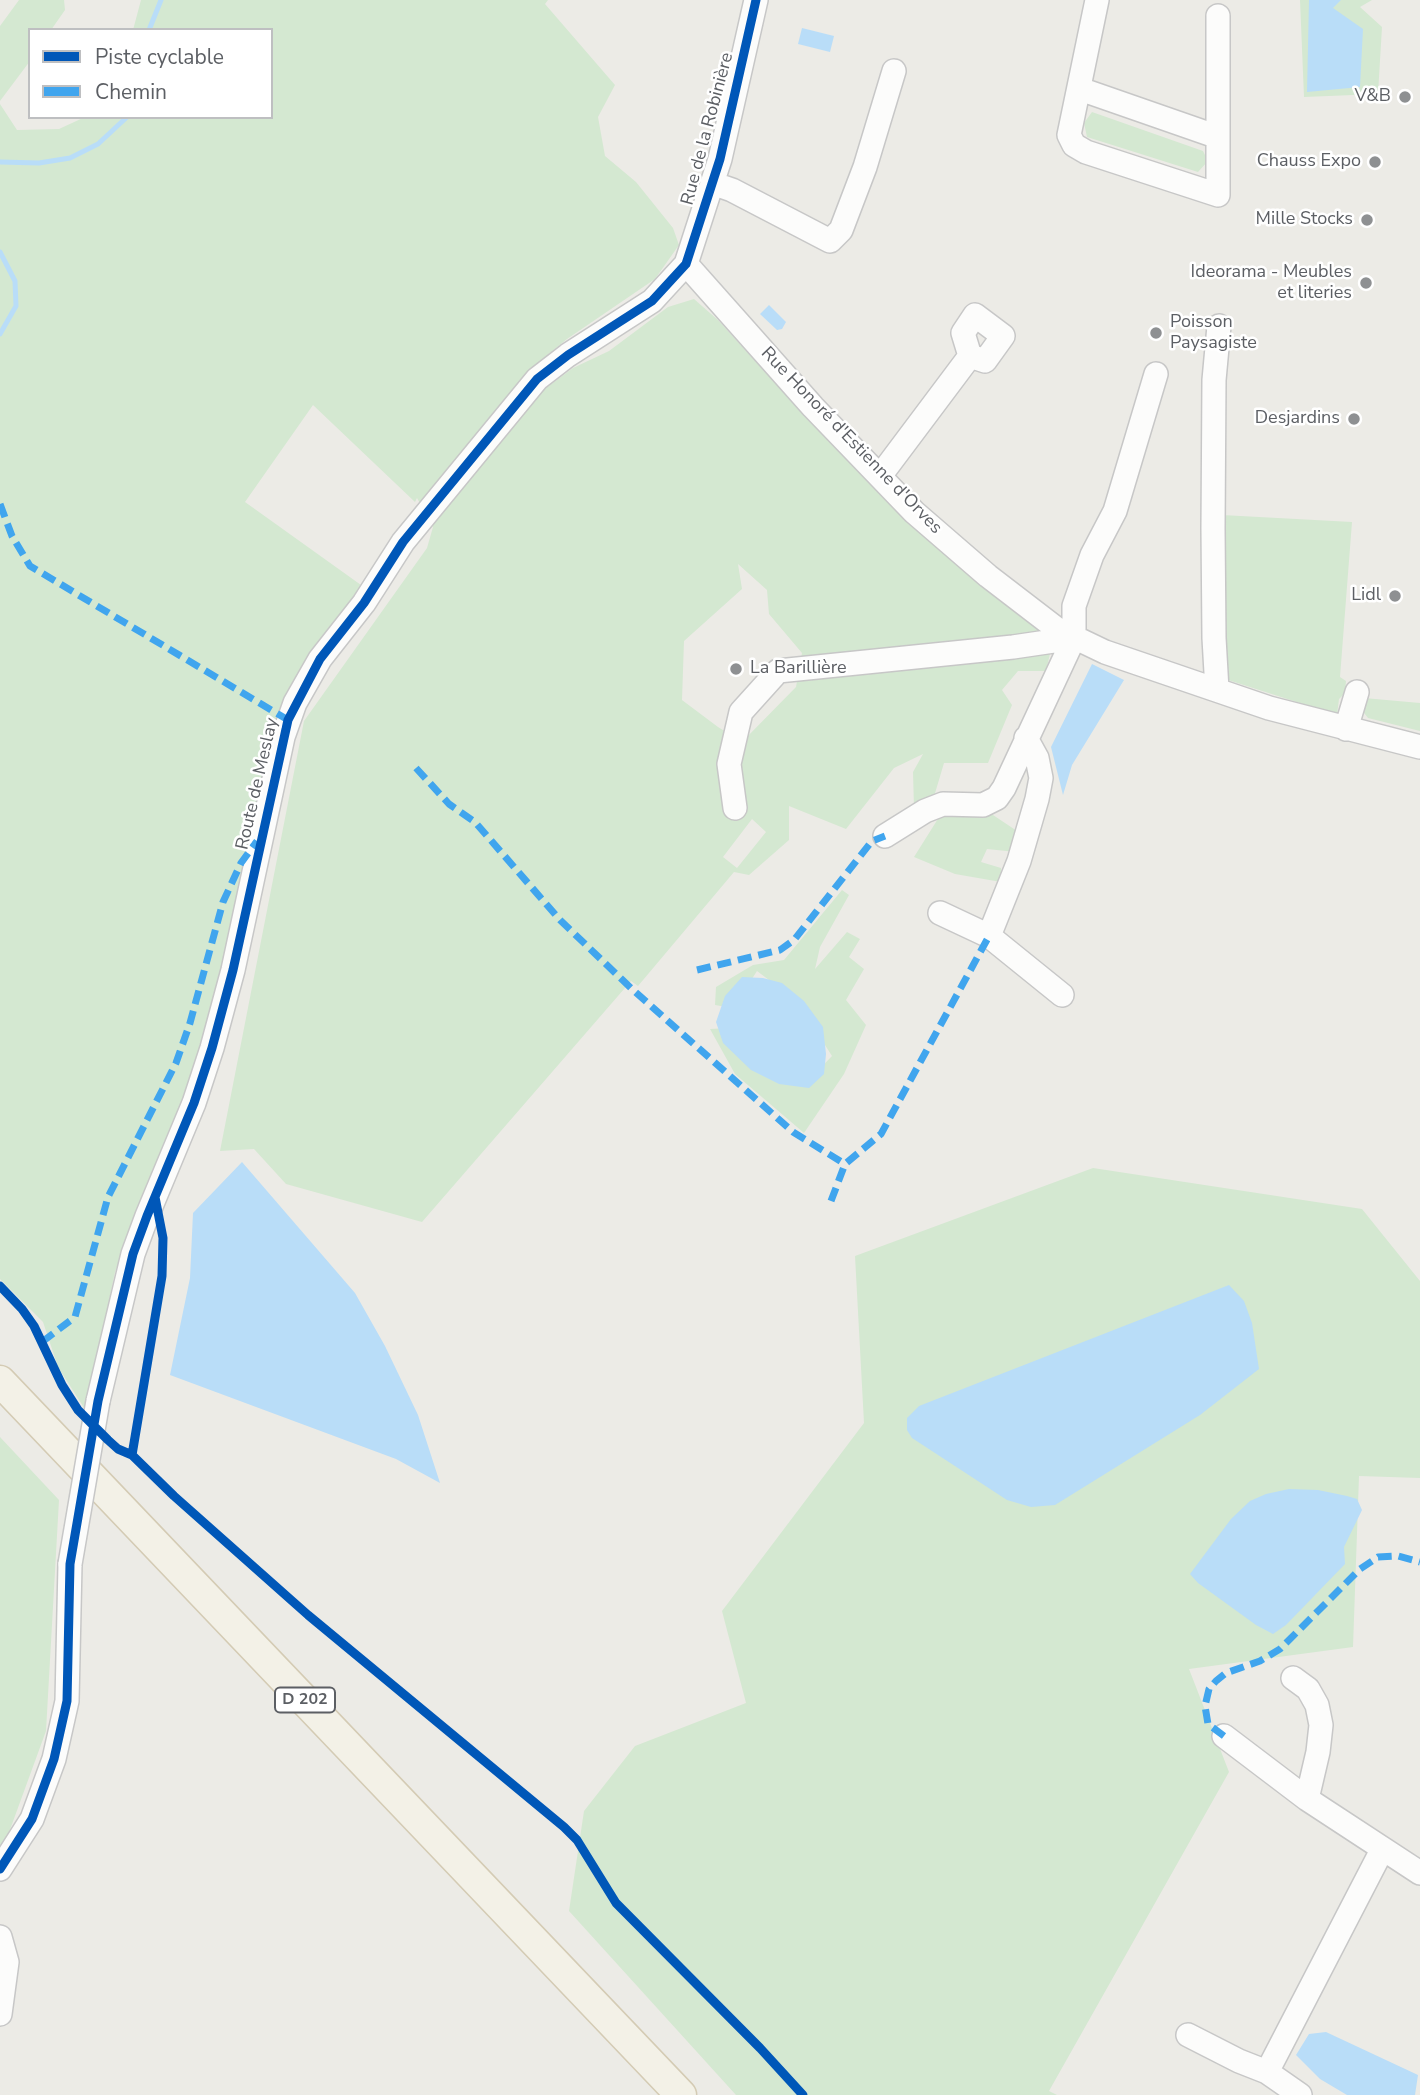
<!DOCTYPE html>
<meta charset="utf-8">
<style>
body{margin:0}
#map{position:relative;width:1420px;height:2095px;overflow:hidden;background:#ecebe6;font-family:"Nunito Sans",sans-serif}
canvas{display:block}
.legend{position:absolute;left:28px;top:28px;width:245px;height:91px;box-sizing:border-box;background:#fff;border:2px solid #bebfc1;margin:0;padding:9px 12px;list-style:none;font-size:21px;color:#5c5f64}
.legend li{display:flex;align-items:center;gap:14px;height:35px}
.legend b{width:35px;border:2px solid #bebfc1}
</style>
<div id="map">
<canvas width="1420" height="2095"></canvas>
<ul class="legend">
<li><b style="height:9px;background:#0057b8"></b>Piste cyclable</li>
<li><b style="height:9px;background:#40a5ee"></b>Chemin</li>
</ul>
</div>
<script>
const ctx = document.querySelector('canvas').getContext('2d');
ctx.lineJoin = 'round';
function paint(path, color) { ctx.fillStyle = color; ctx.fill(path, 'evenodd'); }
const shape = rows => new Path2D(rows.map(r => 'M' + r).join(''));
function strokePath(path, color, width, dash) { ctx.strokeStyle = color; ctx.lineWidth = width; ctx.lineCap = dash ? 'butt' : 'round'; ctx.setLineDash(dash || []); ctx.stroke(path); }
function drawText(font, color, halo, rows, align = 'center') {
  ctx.font = font + ' "Nunito Sans",sans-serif'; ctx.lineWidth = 5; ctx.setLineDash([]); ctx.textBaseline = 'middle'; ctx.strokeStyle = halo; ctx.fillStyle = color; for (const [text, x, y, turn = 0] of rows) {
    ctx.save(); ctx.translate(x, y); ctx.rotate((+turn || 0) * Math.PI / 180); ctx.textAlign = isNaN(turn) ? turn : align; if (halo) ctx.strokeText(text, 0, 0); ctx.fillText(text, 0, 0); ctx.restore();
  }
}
const green = shape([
 [19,0,64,0,65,10,51,30,30,30,30,61,0,101,0,26],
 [141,0,548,0,545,4,615,85,598,117,605,156,636,182,673,228,679,245,655,279,567,339,529,370,542,391,573,368,609,351,668,307,694,299,718,320,808,419,907,522,1055,632,1046,671,1018,671,1002,690,1012,705,988,763,944,763,933,800,914,808,913,772,923,754,894,768,846,829,789,806,789,840,749,875,734,872,638,986,631,981,422,1222,286,1184,254,1149,220,1151,304,721,427,548,433,527,417,498,415,502,313,405,245,502,361,585,283,701,259,799,234,925,196,1070,147,1183,115,1272,86,1411,58,1367,43,1322,0,1279,0,104,17,130,59,129,85,117,271,117,271,30,133,30],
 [738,564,767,590,769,614,802,653,796,687,742,742,718,727,682,700,684,641,742,589],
 [752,819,766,832,737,868,723,857],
 [1300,0,1372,0,1360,7,1382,27,1378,94,1304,97],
 [1092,112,1203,151,1208,161,1198,172,1087,137,1084,123],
 [1222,515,1352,522,1340,677,1346,681,1345,693,1339,699,1337,715,1225,679],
 [1364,698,1420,703,1420,731,1368,718,1361,709],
 [984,809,1020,833,1016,852,987,849,981,862,1001,868,1001,882,955,874,914,857,941,814],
 [842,890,849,895,820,947,815,969,847,932,860,939,849,957,864,969,846,1000,866,1025,844,1074,804,1133,735,1074,710,1029,730,1028,805,1084,832,1056,797,1001,757,971,748,985,739,1009,715,1005,716,987,753,965,784,960],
 [1093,1168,1362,1209,1420,1281,1420,1478,1359,1476,1353,1647,1189,1669,1229,1772,1049,2091,1057,2095,736,2095,569,1911,584,1811,635,1746,746,1703,722,1611,864,1423,855,1256],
 [0,1437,59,1500,46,1731,0,1857]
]);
const water = shape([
 [1309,0,1341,0,1333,8,1363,29,1360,87,1307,92],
 [802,28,834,36,830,52,798,44],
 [769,305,786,322,782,329,777,330,760,314],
 [1092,664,1124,680,1072,765,1063,795,1051,747],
 [742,977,763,978,782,983,804,1001,823,1027,826,1054,824,1074,809,1088,779,1084,751,1070,723,1043,716,1022,725,996],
 [242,1162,355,1293,385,1346,418,1415,440,1483,396,1459,170,1375,190,1278,193,1213],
 [1229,1285,1244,1301,1252,1323,1259,1369,1200,1415,1055,1505,1031,1507,1007,1500,912,1438,907,1430,907,1418,919,1406],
 [1289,1489,1318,1490,1347,1496,1357,1499,1362,1510,1344,1547,1345,1564,1286,1625,1273,1634,1256,1625,1198,1583,1190,1574,1231,1519,1250,1501,1266,1494],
 [1326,2032,1418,2075,1415,2095,1347,2095,1320,2079,1296,2055,1309,2034]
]);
const stream = shape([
 [149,30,161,0],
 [0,162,39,163,70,158,98,144,127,117],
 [0,252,15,281,16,306,0,334]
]);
const minor = shape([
 [1097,0,1069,135,1074,145,1086,152,1218,195,1218,16],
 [1080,89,1218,137],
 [712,183,732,190,830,241,841,230,865,167,894,71],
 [686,264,813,407,914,512,988,576,1057,629,1105,652,1269,708,1420,747],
 [880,476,970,356,985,361,1003,336,975,315,963,333,970,356],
 [1217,690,1214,638,1213,528,1214,380,1219,326],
 [1346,729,1357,692],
 [1026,738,1037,758,1041,778,1037,799,1019,861,989,936,1062,995],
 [735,808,729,764,741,712,778,671,1013,647,1074,638],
 [885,836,925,811,943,804,983,805,997,798,1004,788,1074,638,1074,606,1092,555,1115,511,1156,374],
 [940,913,989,936],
 [98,1401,133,1254,147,1216,194,1103,212,1048,233,970,283,737,295,703,320,659,364,603,403,542,537,379,568,355,652,301,686,264,720,159,756,0],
 [1293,1678,1308,1689,1317,1705,1321,1725,1318,1752,1307,1799],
 [1224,1736,1307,1799,1420,1873],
 [0,1869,32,1819,54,1759,67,1701,70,1564],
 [0,1937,7,1962,0,2014],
 [1188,2035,1239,2061,1267,2072,1300,2095],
 [1267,2072,1382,1850]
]);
const major = shape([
 [0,1381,681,2095]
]);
const minorBridge = shape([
 [70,1564,98,1401]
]);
const quiet = shape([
 [0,504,12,536,30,566,288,720],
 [416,768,449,804,475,822,560,920,633,990,793,1132,845,1164],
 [697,970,780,950,794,940,872,841,885,836],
 [831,1201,845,1164,881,1134,989,936],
 [42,1342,75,1317,108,1197,176,1063,190,1023,223,902,241,863,257,841],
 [1224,1736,1208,1724,1205,1706,1209,1689,1216,1681,1226,1673,1260,1661,1280,1649,1360,1569,1378,1557,1398,1556,1420,1562]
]);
const cycleway = shape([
 [0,1286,22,1309,34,1326,62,1385,78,1410,108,1440,118,1449,132,1455,174,1496,308,1615,564,1827,577,1840,616,1903,760,2048,803,2095],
 [132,1455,162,1276,163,1238,155,1197],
 [0,1869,32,1819,54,1759,67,1701,70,1564,98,1401,133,1254,147,1216,194,1103,212,1048,233,970,288,720,320,659,364,603,403,542,537,379,568,355,652,301,686,264,720,159,756,0]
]);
const markers = [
 [1405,97,7,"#8e9092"],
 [1375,162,7,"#8e9092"],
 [1367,220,7,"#8e9092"],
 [1366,283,7,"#8e9092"],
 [1156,333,7,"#8e9092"],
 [1354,419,7,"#8e9092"],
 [1395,596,7,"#8e9092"],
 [736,669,7,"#8e9092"]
];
const shields = [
 [305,1700,60]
];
const shieldNames = [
 ["D 202",305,1700]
];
const poiNames = [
 ["V&B",1391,97],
 ["Chauss Expo",1361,162],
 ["Mille Stocks",1353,220],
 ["Ideorama - Meubles",1352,273],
 ["et literies",1352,294],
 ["Poisson",1170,323,"left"],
 ["Paysagiste",1170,344,"left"],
 ["Desjardins",1340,419],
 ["Lidl",1381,596],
 ["La Barillière",750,669,"left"]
];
const streetNames = [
 ["Rue de la Robinière",708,129,-75],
 ["Rue Honoré d'Estienne d'Orves",851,441,46],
 ["Route de Meslay",258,784,-77]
];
paint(green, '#d4e8d1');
paint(water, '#b9ddf8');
strokePath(stream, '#b9ddf8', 5);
strokePath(minor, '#c7c7c7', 26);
strokePath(major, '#d4cbb4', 33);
strokePath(minor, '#fcfcfb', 23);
strokePath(major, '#f3f1e7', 30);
strokePath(minorBridge, '#c7c7c7', 26, []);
strokePath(minorBridge, '#fcfcfb', 23);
strokePath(quiet, '#40a5ee', 7, [14, 7]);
strokePath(cycleway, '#0057b8', 9);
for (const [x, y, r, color] of markers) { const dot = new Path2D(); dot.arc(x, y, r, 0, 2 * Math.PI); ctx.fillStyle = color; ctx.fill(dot); strokePath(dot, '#fff', 2.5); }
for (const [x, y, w] of shields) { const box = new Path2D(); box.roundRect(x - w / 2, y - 12.5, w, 25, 5); ctx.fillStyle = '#fff'; ctx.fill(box); strokePath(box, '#5c5f64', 2); }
drawText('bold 16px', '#5c5f64', null, shieldNames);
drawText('18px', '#5c5f64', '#fff', poiNames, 'right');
drawText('18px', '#5c5f64', '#fff', streetNames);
</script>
